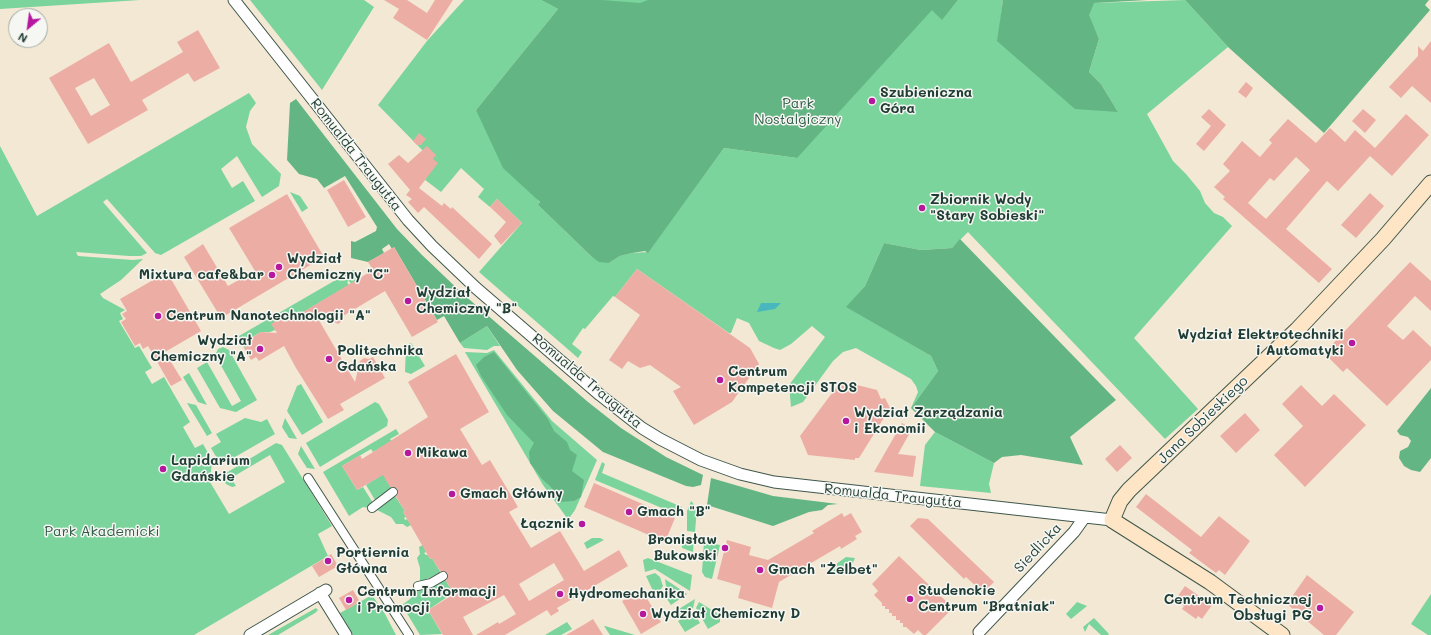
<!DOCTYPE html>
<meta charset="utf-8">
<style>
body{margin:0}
#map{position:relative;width:1431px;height:635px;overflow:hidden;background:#f3e8d4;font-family:Mali,sans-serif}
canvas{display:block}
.north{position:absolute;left:8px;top:8px;width:40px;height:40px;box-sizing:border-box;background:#f6f6f2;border:1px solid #a0aca6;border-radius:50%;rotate:209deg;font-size:11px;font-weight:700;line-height:16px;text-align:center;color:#1f3d34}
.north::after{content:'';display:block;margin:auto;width:14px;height:18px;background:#b5179e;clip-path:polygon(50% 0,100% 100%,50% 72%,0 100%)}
</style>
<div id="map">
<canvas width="1431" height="635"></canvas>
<div class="north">N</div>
</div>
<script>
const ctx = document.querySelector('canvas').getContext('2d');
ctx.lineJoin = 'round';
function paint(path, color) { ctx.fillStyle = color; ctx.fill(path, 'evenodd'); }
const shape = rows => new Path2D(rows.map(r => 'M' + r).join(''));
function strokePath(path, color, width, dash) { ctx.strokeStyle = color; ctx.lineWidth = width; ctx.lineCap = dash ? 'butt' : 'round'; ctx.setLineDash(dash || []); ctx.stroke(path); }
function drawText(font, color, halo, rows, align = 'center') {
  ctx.font = font + ' Mali,sans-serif'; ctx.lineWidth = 3; ctx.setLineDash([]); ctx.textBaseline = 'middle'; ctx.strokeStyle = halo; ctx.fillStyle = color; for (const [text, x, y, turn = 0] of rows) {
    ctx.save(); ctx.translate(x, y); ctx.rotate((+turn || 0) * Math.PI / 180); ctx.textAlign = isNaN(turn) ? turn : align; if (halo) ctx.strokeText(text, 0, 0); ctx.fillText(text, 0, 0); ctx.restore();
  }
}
const green = shape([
 [0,0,140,0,0,9],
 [250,0,364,0,374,7,322,90],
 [464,0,541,0,558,9,476,110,540,203,538,205,592,257,609,263,620,256,632,253,648,252,724,148,797,158,550,0,941,0,942,19,958,0,1003,0,998,41,1118,112,1101,84,1089,72,1099,39,1088,15,1093,3,1185,0,1228,47,1147,114,1173,161,1186,174,1200,191,1205,203,1214,213,1223,217,1232,226,1134,338,1198,409,1165,439,968,232,952,248,921,250,884,243,865,286,847,307,931,356,938,371,911,408,918,392,916,386,911,379,856,348,843,352,833,361,803,402,791,407,789,385,825,337,812,326,791,344,780,350,774,348,759,341,749,323,737,318,731,333,729,333,637,269,615,297,613,296,585,329,583,328,572,344,582,352,578,358,479,272,522,223,497,199,490,207,478,197,484,189,461,168,441,192,420,176,432,160,378,105,427,41],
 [249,93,256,103,250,111,246,127,252,144,281,174,279,186,262,197,237,156,221,169,232,188,243,181,255,201,161,255,155,253,107,199,103,202,147,253,141,256,129,256,76,252,78,256,133,260,143,259,121,280,100,294,103,298,125,310,120,313,123,319,119,321,135,348,139,346,152,368,145,372,152,384,164,377,190,422,183,427,195,448,203,444,212,460,210,482,229,514,285,482,270,455,231,478,236,486,232,487,226,484,224,480,226,473,276,443,282,445,332,526,318,534,328,556,194,635,0,635,0,146,37,216],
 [290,192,300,196,308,208,302,212],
 [353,270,357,272,361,278,351,284,349,281,347,282,349,285,290,320,287,315,275,330,270,332,261,332,247,340,249,345,244,348,239,336],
 [487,326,500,346,494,346,487,350,464,348,460,343],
 [411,343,425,366,411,374,405,372,406,345],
 [223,347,229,350,257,400,236,412,220,408,197,368,207,362,232,406,241,401,215,355,218,349],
 [494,350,552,421,597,460,575,510,570,517,567,518,543,485,465,352,487,353],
 [189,373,207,405,198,402,183,377],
 [301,384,323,422,302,435,287,411,297,386],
 [375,402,379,404,388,420,387,426,320,467,306,443],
 [187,403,196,405,212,433,207,436],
 [245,418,261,422,267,419,275,434,221,465,211,448,221,442,216,434],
 [285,418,297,439,289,438,282,427],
 [396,429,399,434,390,439,392,441,373,452,371,449,342,466,357,490,363,487,373,503,369,508,363,507,349,516,323,472],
 [935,432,994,463,989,484,991,493,920,486,925,445],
 [301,446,315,469,307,468,298,454],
 [602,462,605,464,602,473,682,507,681,516,595,480],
 [383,474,392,489,375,500,366,485],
 [395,496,405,511,403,512,406,517,404,518,405,520,407,519,411,525,407,527,403,524,396,524,391,517,377,510],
 [691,501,697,508,695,532,687,531,687,511],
 [686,537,694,538,693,552,682,548,682,541],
 [592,538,600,538,604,540,587,549,584,543],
 [704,542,720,545,712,579,705,577,702,572],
 [423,545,426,552,424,553,426,555,428,555,430,559,432,558,441,573,420,582,420,568,417,558,420,554,419,547],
 [846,557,855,558,850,569,851,571,842,573,828,570],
 [648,558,692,575,690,591,655,569,645,572,643,560],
 [655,573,660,577,663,586,659,592,654,593,646,576],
 [445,579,453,593,428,610,442,634,420,635,402,605,410,599,417,590,432,586],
 [665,579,687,594,671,605,663,593,666,586],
 [1431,594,1431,635,1428,635,1411,624],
 [372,595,385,614,396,635,353,635,340,613],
 [695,599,693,608,677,618,674,612],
 [699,602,720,615,720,622,708,629,696,608],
 [1077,602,1087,606,1071,619,1066,614],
 [316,608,318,610,315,613,278,635,268,635],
 [693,612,700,623,685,632,678,621],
 [1094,618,1109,634,1108,635,1101,635,1089,624,1085,632,1083,627],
 [567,622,572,629,561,635,545,635],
 [604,626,605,626,635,635,610,635]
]);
const forest = shape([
 [541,0,602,0,640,3,648,0,958,0,942,20,932,10,797,158,724,148,648,253,645,251,632,253,620,256,609,263,599,262,592,257,538,205,540,202,503,168,476,110,558,9],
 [1003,0,1147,0,1094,3,1089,15,1099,39,1089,72,1101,84,1118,112,1075,109,997,41],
 [1185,0,1429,0,1425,5,1430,10,1324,133,1228,47],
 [296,99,397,229,422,255,463,294,588,402,621,428,666,457,703,475,701,485,693,487,686,486,603,452,553,411,517,370,487,326,460,343,444,316,437,320,394,247,392,249,389,244,382,249,384,253,368,262,351,258,351,241,355,242,376,231,377,227,345,176,324,188,317,179,299,174,287,160,290,103],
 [960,239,1116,400,1070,437,1083,465,1021,455,1002,457,994,463,935,432,911,408,938,371,931,356,846,307,865,286,884,243,921,250,952,248],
 [494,352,548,419,554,431,567,442,570,450,577,455,572,471,584,480,581,497,574,501,559,502,551,487,542,479,530,463,529,452,534,443,507,415,481,376,476,365,484,357],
 [1431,388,1431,458,1420,472,1411,470,1404,466,1399,458,1400,451,1408,447,1411,441,1408,437,1400,435,1397,431],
 [711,478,773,496,838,504,828,505,822,510,809,512,773,526,707,505]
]);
const water = shape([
 [761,303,781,303,775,309,757,312]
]);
const building = shape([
 [384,0,407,0,427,13,435,0,453,0,427,40,393,18,399,9],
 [198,30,220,68,194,82,188,73,142,100,148,110,88,144,49,78,109,43,131,82,183,52,177,42],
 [94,78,110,105,91,116,75,88],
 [1431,41,1431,103,1412,86,1401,98,1389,87,1418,56,1418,46,1423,51],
 [1246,82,1253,88,1246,98,1238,92],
 [1209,109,1226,125,1204,151,1196,144,1211,126,1201,117],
 [1363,109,1376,120,1365,133,1352,121],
 [1406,114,1429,135,1392,176,1370,156,1338,191,1327,181,1286,229,1332,269,1319,283,1223,199,1225,197,1214,187,1230,171,1223,164,1242,141,1260,157,1272,143,1269,140,1288,119,1316,143,1330,128,1345,142,1355,130,1375,148],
 [1296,157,1310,170,1266,219,1248,203,1270,178,1274,181],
 [419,133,426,139,421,145,417,145,413,141],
 [427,146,436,155,433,159,438,163,419,188,442,206,444,203,451,209,452,207,492,244,479,259,424,207,418,213,408,202,412,199,406,195,410,190,388,164,399,155,408,163],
 [344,180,366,217,348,227,327,190],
 [1370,193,1384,206,1356,238,1341,225],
 [287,194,324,257,221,318,184,257,203,244,228,286,255,271,229,228],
 [497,199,522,223,501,245,494,236,506,222,490,207],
 [394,247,438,322,412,337,385,291,343,316,342,321,338,324,313,310,355,382,360,361,364,358,369,359,373,357,385,378,340,404,344,410,328,419,296,368,284,346,259,361,256,357,251,360,244,348,249,345,246,341,261,332,277,333,271,324,287,314,290,320,373,270,368,262],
 [1410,262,1431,281,1431,311,1415,296,1387,326,1403,340,1413,330,1431,347,1431,360,1387,406,1347,368,1343,372,1324,353],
 [637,269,750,348,759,364,732,402,694,425,673,391,681,387,650,365,640,368,628,361,622,369,609,360,640,315,615,297],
 [167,272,201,331,165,352,182,380,171,386,148,346,143,349,140,343,135,346,121,322,126,319,122,314,127,311,120,299],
 [456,354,489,412,460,429,482,465,490,460,518,507,509,512,531,548,560,531,584,571,619,550,628,566,557,608,559,611,551,616,547,610,505,635,476,635,498,622,499,624,516,614,504,595,463,617,473,635,443,635,428,610,454,594,446,581,448,576,448,573,440,571,432,558,430,559,403,512,405,511,396,497,398,494,397,488,390,487,383,475,357,490,342,466,360,455,362,459,428,417,408,382],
 [554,563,564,580,529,601,519,584],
 [841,381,877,390,881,399,885,398,890,408,859,458,855,458,855,460,808,455,800,436],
 [1301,385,1322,406,1334,394,1366,425,1305,487,1274,455,1303,426,1282,404],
 [1245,413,1260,430,1236,453,1220,436],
 [902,423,912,429,898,454,916,456,913,477,874,472],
 [1120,445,1132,458,1117,472,1105,459],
 [594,483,675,518,665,542,584,507],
 [1146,494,1201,537,1219,516,1250,541,1225,575,1219,570,1216,573,1189,553,1192,550,1136,507],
 [842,513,844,517,851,513,862,532,855,536,857,539,841,549,840,546,779,582,772,608,738,598,741,586,717,579,727,540,751,547,749,555,768,560,814,533,812,531],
 [918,518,928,519,994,582,983,593,966,577,964,579,910,526],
 [331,554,338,566,319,577,312,566],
 [899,556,953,608,926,635,923,635,918,630,914,634,906,627,903,627,903,623,900,623,900,620,896,620,896,616,892,616,892,613,889,613,889,609,885,609,885,606,882,606,882,603,874,595,878,591,872,584],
 [1307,575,1354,612,1336,635,1324,635,1287,604],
 [1185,586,1212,605,1202,619,1198,616,1196,619,1182,609,1184,606,1175,600],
 [353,590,360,602,346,610,339,598],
 [642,590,661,622,641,634,622,601],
 [593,619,603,635,566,635,585,624]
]);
const pedestrian = shape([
 [308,478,409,635],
 [372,508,393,492],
 [418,586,431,583,443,576]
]);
const minor = shape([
 [234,0,408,220,432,246,476,288,600,395,642,428,660,439,701,460,740,474,774,482,1112,520],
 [320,593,346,635],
 [979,632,1074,532,1084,518],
 [250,635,326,590]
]);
const secondary = shape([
 [1282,635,1210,582,1112,520,1120,501,1129,490,1297,330,1383,239,1431,183]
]);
const markers = [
 [872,101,4,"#b5179e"],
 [922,208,4,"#b5179e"],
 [279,267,4,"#b5179e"],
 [272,275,4,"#b5179e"],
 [408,301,4,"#b5179e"],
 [158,316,4,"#b5179e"],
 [1352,343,4,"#b5179e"],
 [260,349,4,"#b5179e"],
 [329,359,4,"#b5179e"],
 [720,380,4,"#b5179e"],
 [846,421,4,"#b5179e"],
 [408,453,4,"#b5179e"],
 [163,469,4,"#b5179e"],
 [452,494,4,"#b5179e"],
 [629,512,4,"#b5179e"],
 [582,524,4,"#b5179e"],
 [725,548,4,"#b5179e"],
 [328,561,4,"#b5179e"],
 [760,570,4,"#b5179e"],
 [560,594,4,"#b5179e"],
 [910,599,4,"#b5179e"],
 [349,600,4,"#b5179e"],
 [1320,608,4,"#b5179e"],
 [643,614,4,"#b5179e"]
];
const poiNames = [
 ["Szubieniczna",880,93],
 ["Góra",880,109],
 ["Zbiornik Wody",930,200],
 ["\"Stary Sobieski\"",930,216],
 ["Wydział",287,259],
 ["Chemiczny \"C\"",287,275],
 ["Mixtura cafe&bar",264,275,"right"],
 ["Wydział",416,293],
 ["Chemiczny \"B\"",416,309],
 ["Centrum Nanotechnologii \"A\"",166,316],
 ["Wydział Elektrotechniki",1344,335,"right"],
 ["i Automatyki",1344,351,"right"],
 ["Wydział",252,341,"right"],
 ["Chemiczny \"A\"",252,357,"right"],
 ["Politechnika",337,351],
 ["Gdańska",337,367],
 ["Centrum",728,372],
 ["Kompetencji STOS",728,388],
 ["Wydział Zarządzania",854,413],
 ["i Ekonomii",854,429],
 ["Mikawa",416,453],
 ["Lapidarium",171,461],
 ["Gdańskie",171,477],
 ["Gmach Główny",460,494],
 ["Gmach \"B\"",637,512],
 ["Łącznik",574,524,"right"],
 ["Bronisław",717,540,"right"],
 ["Bukowski",717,556,"right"],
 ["Portiernia",336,553],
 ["Główna",336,569],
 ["Gmach \"Żelbet\"",768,570],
 ["Studenckie",918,591],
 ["Centrum \"Bratniak\"",918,607],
 ["Centrum Informacji",357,592],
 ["i Promocji",357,608],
 ["Hydromechanika",568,594],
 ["Centrum Technicznej",1312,600,"right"],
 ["Obsługi PG",1312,616,"right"],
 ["Wydział Chemiczny D",651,614]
];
const parkNames = [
 ["Park",798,104],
 ["Nostalgiczny",798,120],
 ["Park Akademicki",102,532]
];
const streetNames = [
 ["Romualda Traugutta",356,155,52],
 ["Romualda Traugutta",587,381,40],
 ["Jana Sobieskiego",1203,420,-44],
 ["Romualda Traugutta",893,496,6],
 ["Siedlicka",1038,548,-47]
];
paint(green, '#7ad49b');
paint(forest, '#63b683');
paint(water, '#48b7be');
paint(building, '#ecaea4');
strokePath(pedestrian, '#3f574c', 10);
strokePath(minor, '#3f574c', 13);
strokePath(secondary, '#3f574c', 17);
strokePath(pedestrian, '#fff', 8);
strokePath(minor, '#fff', 11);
strokePath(secondary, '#fde5c5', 15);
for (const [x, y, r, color] of markers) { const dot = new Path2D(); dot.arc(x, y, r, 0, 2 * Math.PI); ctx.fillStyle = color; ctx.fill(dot); strokePath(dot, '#f6f6f2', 1.5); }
drawText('bold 14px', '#1f3d34', '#f6f6f2', poiNames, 'left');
drawText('14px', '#315b49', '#f6f6f2', parkNames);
drawText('14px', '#1f3d34', '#f6f6f2', streetNames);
</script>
